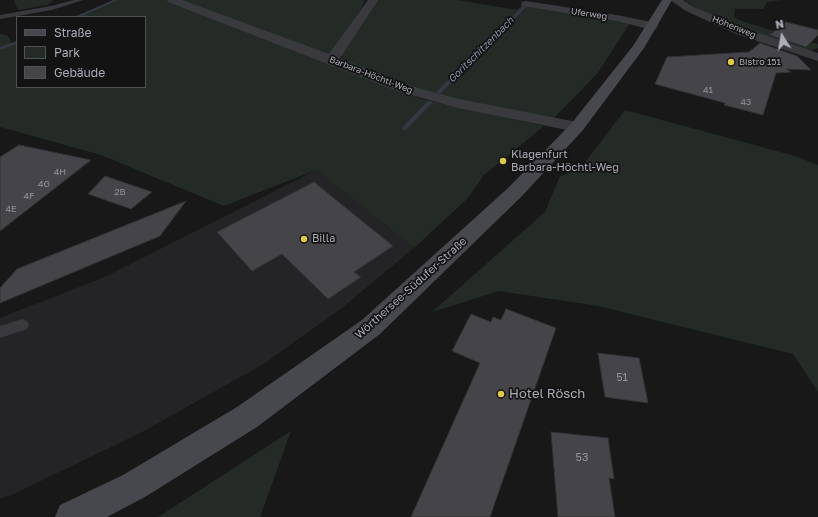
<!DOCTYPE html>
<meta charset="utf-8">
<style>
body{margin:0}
#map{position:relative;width:818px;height:517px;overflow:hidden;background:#181819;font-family:"Golos Text",sans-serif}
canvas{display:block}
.legend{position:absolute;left:16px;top:16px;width:130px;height:72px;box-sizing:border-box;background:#131314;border:1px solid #505156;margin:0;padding:5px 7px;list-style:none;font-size:12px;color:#acadb8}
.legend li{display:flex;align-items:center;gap:8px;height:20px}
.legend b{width:20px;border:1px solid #505156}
.north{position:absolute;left:762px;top:16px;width:40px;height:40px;-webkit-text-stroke:3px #131314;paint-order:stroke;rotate:349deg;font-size:11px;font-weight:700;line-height:16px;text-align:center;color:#acadb8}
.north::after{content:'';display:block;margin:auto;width:14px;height:18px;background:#acadb8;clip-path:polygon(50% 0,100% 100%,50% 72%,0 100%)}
</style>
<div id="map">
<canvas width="818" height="517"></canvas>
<ul class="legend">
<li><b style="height:5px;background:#47484e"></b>Straße</li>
<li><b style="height:11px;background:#242b26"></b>Park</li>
<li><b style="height:11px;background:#454549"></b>Gebäude</li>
</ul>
<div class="north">N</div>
</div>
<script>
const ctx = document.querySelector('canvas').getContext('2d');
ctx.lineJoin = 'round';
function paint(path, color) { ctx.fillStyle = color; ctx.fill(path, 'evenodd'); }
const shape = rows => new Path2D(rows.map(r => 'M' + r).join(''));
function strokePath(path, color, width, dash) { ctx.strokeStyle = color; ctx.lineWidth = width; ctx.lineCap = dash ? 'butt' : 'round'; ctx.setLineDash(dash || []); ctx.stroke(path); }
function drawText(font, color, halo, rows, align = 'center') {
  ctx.font = font + ' "Golos Text",sans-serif'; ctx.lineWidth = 3.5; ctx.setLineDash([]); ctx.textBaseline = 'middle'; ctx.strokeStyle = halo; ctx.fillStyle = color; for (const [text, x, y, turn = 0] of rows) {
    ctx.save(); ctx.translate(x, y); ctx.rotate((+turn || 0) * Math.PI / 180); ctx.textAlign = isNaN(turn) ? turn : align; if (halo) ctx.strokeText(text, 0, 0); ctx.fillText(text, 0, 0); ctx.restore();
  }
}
const built = shape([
 [316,170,414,248,342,308,262,365,142,432,16,493,0,499,0,318,107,276]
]);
const green = shape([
 [14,0,54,0,47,5,18,10],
 [115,0,365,0,360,11,326,61,348,71,422,99,544,126,484,175,467,199,414,248,316,170,224,206,101,155,0,127,0,34,7,35,12,43,17,41,17,87,145,87,145,17,74,17],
 [377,0,457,0,517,10,522,5,617,20,630,23,597,74,553,119,433,94,404,85,345,61,341,55],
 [685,0,782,0,767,2,763,9,735,9,734,17,741,21,818,44,818,48,809,51,744,31,696,8],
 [625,110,795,156,818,165,818,392,793,354,598,306,499,291,432,312,545,212,560,176,580,169],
 [291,431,260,517,158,517]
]);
const stream = shape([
 [113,0,118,0,80,17,74,17,113,0],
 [523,6,526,7,441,93,437,93,437,91,523,6],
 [17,41,17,44,0,50,0,47,17,41],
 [428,101,433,102,406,130,402,130,402,128,428,101]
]);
const building = shape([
 [786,22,818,30,818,35,806,47,770,35,786,22],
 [760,43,797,56,811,70,786,69,791,72,776,73,763,115,724,105,725,103,655,84,667,57,749,52,760,43],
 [19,145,91,160,0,231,0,157,19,145],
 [105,176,152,192,131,209,88,194,105,176],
 [314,182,393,246,354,272,361,277,328,299,282,254,252,271,217,232,314,182],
 [186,201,160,236,0,303,0,288,17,269,186,201],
 [506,309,556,328,490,517,411,517,480,363,452,351,471,314,491,322,493,317,501,320,506,309],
 [598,353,639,358,648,403,605,397,598,353],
 [551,432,608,438,614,479,609,478,615,517,558,517,551,432]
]);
const lane = shape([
 [74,0,83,0,52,10,0,19,0,15,51,6,74,0],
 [22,319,27,321,29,325,27,329,0,338,0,326,22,319]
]);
const street = shape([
 [167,0,182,0,329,54,368,0,378,0,340,58,407,85,459,99,577,122,583,124,585,127,583,130,577,132,458,108,397,91,168,2,167,0],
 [670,0,683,0,694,7,744,28,818,53,818,61,736,34,686,11,670,0],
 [526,1,617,15,656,23,658,26,656,29,652,30,617,21,522,6,521,4,522,2,526,1]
]);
const secondary = shape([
 [662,0,672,0,644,48,583,130,522,196,380,334,257,427,145,497,107,517,55,517,60,505,123,475,237,407,362,320,508,188,571,124,633,46,662,0]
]);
const markers = [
 [731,62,4,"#ddc94c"],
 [503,161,4,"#ddc94c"],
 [304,239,4,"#ddc94c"],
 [501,394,4,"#ddc94c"]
];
const farStreetnames = [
 ["Uferweg",589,14,9],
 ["Höhenweg",734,27,22],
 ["Barbara-Höchtl-Weg",371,75,21]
];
const farPoinames = [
 ["Bistro 151",739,62]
];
const numberNames = [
 ["41",708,90],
 ["43",746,102],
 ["4H",60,172],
 ["4G",44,184],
 ["2B",120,192],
 ["4F",29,196],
 ["4E",11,209]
];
const farWaternames = [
 ["Goritschitzenbach",481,50,-45]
];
const poiNames = [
 ["Klagenfurt",511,155],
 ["Barbara-Höchtl-Weg",511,168],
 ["Billa",312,239]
];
const streetNames = [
 ["Wörthersee-Südufer-Straße",411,288,-42]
];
const nearNumbernames = [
 ["51",622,378],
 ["53",582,458]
];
const nearPoinames = [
 ["Hotel Rösch",509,394]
];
paint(built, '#242426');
paint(green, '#242b26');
paint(stream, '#333841');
paint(building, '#454549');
strokePath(building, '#333235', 1);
paint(lane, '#39393e');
paint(street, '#39393e');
paint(secondary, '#47484e');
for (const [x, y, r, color] of markers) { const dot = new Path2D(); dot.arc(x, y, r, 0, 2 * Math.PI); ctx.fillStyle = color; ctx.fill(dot); strokePath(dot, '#131314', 1.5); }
drawText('9px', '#acadb8', '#131314', farStreetnames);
drawText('9px', '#acadb8', '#131314', farPoinames, 'left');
drawText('9px', '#92939c', null, numberNames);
drawText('italic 10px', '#8794ae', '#131314', farWaternames);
drawText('11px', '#acadb8', '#131314', poiNames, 'left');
drawText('11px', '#acadb8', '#131314', streetNames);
drawText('11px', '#92939c', null, nearNumbernames);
drawText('13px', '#acadb8', '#131314', nearPoinames, 'left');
</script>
